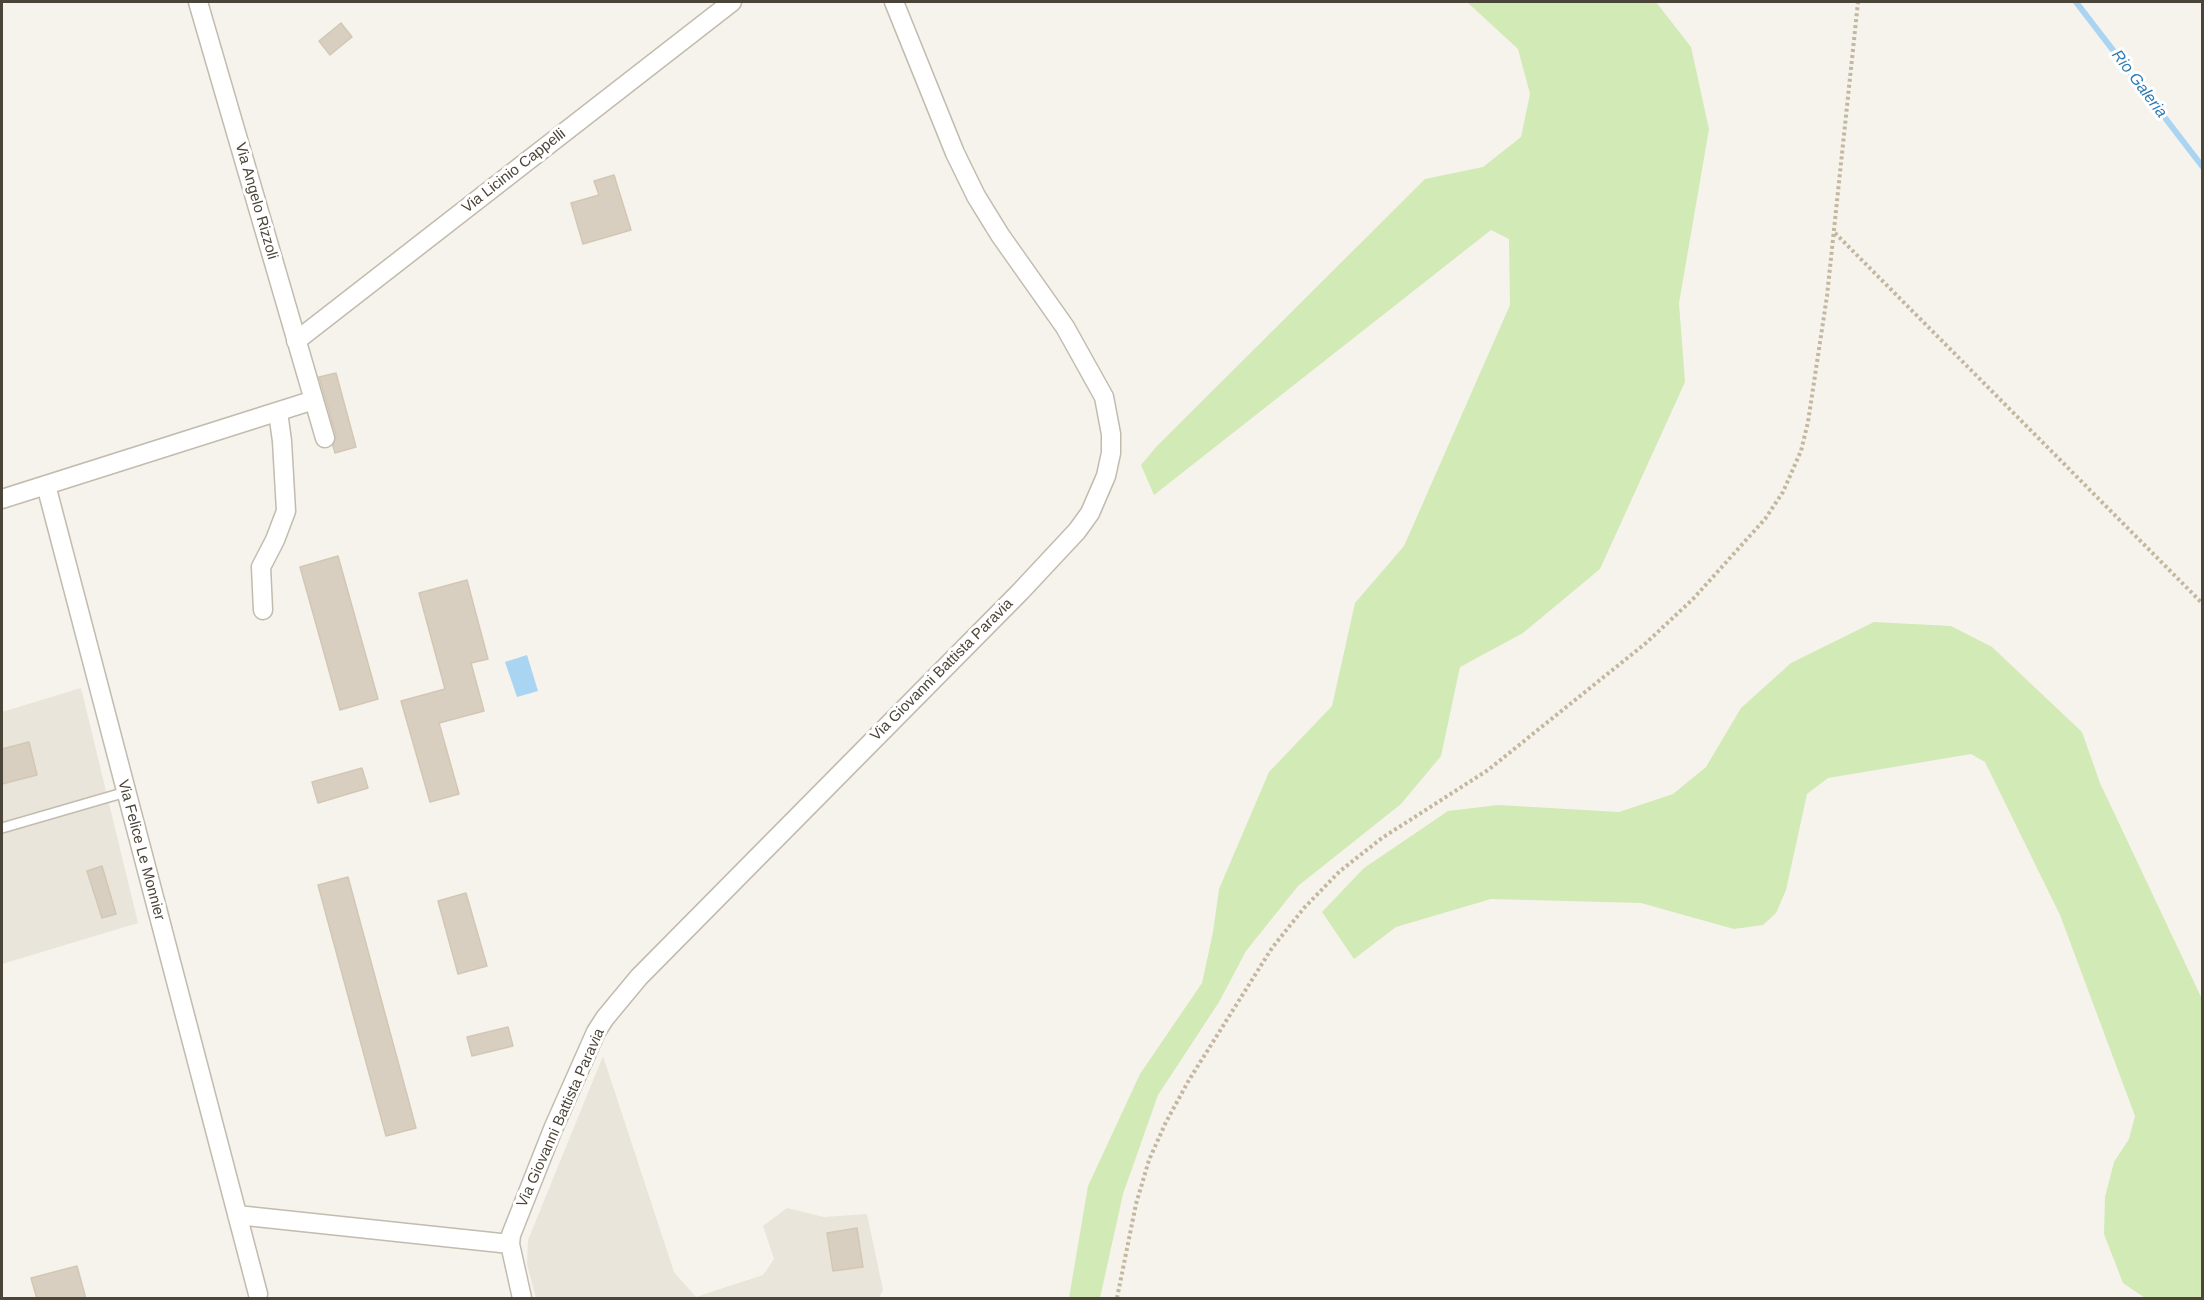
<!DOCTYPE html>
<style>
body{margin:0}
#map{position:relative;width:2204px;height:1300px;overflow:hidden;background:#f6f3ec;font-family:Helvetica,sans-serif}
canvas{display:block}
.frame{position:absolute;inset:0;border:3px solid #4b4439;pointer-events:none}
</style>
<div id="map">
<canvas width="2204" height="1300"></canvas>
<div class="frame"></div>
</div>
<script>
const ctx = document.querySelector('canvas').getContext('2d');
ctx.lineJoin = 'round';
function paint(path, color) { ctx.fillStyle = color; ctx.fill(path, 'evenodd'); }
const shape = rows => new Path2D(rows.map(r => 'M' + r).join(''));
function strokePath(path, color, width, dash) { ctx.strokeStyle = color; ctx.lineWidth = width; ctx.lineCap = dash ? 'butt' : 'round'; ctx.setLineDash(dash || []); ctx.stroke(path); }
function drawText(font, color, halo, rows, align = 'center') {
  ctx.font = font + ' Helvetica,sans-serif'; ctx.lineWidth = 6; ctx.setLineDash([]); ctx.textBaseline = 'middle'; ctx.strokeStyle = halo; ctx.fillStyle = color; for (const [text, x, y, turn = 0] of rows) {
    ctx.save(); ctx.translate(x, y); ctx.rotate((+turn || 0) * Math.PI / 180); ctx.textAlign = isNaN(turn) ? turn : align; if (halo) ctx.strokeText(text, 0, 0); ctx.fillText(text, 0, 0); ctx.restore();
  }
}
const residential = shape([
 [81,688,138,923,2,964,2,712],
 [603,1056,674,1272,696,1297,763,1275,774,1259,763,1226,787,1208,824,1217,867,1214,883,1290,879,1298,536,1298,527,1264,528,1240]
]);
const green = shape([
 [1467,2,1656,2,1691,47,1709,129,1679,303,1685,382,1600,569,1523,633,1460,667,1441,756,1401,804,1298,886,1246,951,1219,1002,1158,1095,1123,1194,1100,1298,1069,1298,1088,1186,1140,1074,1202,983,1213,932,1219,889,1269,772,1332,706,1355,603,1404,546,1510,305,1509,239,1491,230,1154,495,1141,465,1157,446,1425,179,1483,167,1521,137,1530,94,1518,49],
 [1874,622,1951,626,1992,647,2082,732,2100,783,2202,999,2202,1298,2145,1298,2123,1283,2104,1234,2105,1197,2114,1162,2129,1139,2135,1116,2060,915,1985,762,1971,754,1828,778,1807,794,1786,890,1776,913,1763,925,1734,929,1641,903,1491,899,1396,927,1354,959,1322,912,1364,868,1448,811,1498,805,1619,812,1673,794,1706,767,1741,708,1791,663]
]);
const water = shape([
 [527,655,538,691,517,697,505,662]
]);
const stream = shape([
 [2076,2,2202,166]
]);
const building = shape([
 [341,23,352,37,330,55,319,41,341,23],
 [614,175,631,230,583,244,571,203,599,195,594,181,614,175],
 [336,373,356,447,335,453,333,446,336,435,319,377,336,373],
 [338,556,378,699,340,710,300,567,338,556],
 [467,580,488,659,471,663,484,711,439,723,459,794,430,802,401,701,445,689,419,593,467,580],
 [29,742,37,775,2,784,2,749,29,742],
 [362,768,368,788,318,803,312,782,362,768],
 [102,866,116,914,102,918,87,871,102,866],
 [348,877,416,1128,386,1136,318,885,348,877],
 [466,893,487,966,458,974,438,901,466,893],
 [508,1027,513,1046,472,1056,467,1037,508,1027],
 [857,1228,863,1267,833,1271,827,1233,857,1228],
 [77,1266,86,1299,37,1299,31,1278,77,1266]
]);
const path = shape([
 [1835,233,2202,603],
 [1117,1298,1136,1204,1149,1160,1166,1122,1189,1080,1272,948,1304,908,1340,871,1382,838,1488,770,1646,643,1693,599,1765,519,1783,492,1801,451,1808,422,1827,296,1858,2]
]);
const service = shape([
 [2,828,126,792]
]);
const minor = shape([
 [198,2,325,438],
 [296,341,732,2],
 [46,485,258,1294],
 [2,499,314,400],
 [263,610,261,567,275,540,286,511,282,441,278,412],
 [237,1215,510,1244],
 [522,1298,510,1244,511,1235,553,1129,596,1032,605,1018,639,977,1020,592,1077,531,1090,513,1106,476,1111,453,1111,434,1104,397,1065,327,1000,235,976,196,955,153,894,2]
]);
const streetNames = [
 ["Via Licinio Cappelli",514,171,-38],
 ["Via Angelo Rizzoli",256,201,74],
 ["Via Giovanni Battista Paravia",942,670,-45],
 ["Via Felice Le Monnier",141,850,75],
 ["Via Giovanni Battista Paravia",561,1118,-66]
];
const waterNames = [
 ["Rio Galeria",2139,84,53]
];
paint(residential, '#eae5da');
paint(green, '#d2eab5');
paint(water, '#a9d4f2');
strokePath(stream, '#a9d4f2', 6);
paint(building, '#d8cfc1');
strokePath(building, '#d3c7b4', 1.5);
strokePath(service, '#c2bbae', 12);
strokePath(minor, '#c2bbae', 21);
strokePath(path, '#c4b79f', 4, [3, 3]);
strokePath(service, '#fff', 9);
strokePath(minor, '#fff', 18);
drawText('15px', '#4b4439', '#fff', streetNames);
drawText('italic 16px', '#2e7ab2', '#fff', waterNames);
</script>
